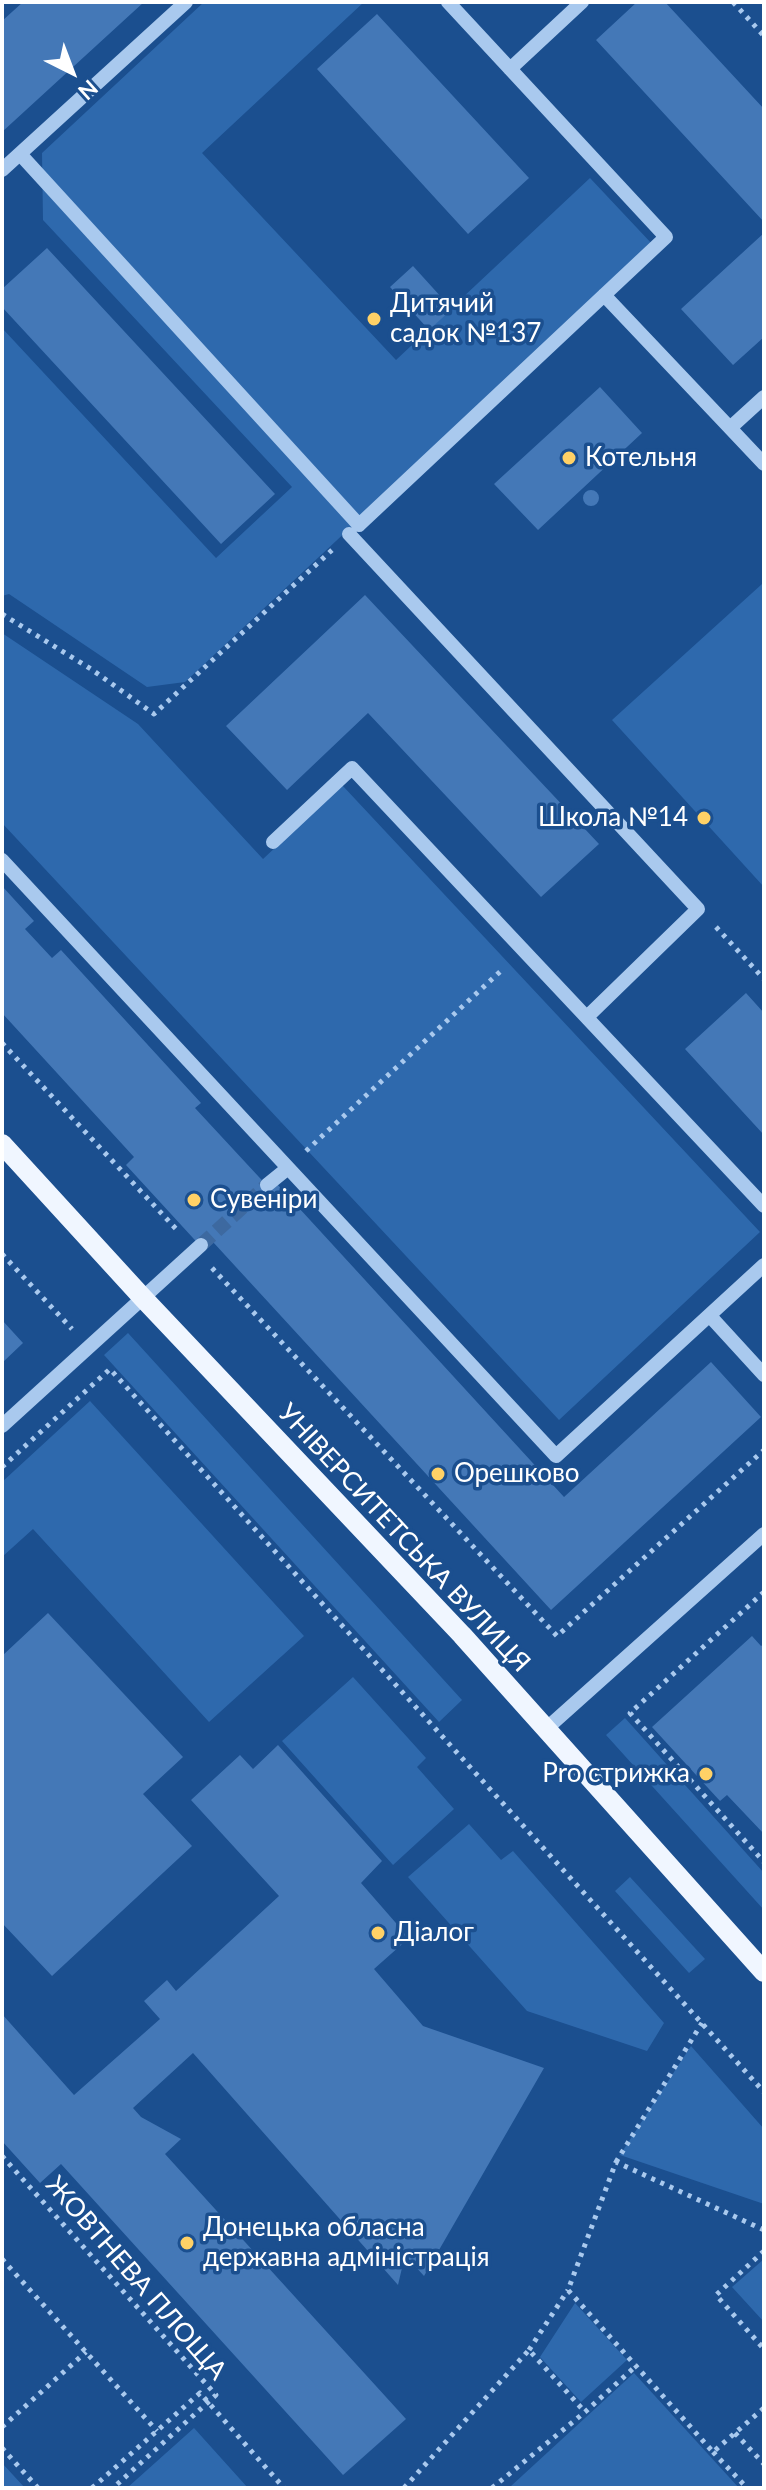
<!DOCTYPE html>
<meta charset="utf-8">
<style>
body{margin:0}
#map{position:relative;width:766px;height:2490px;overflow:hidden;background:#1b4f8f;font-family:Lato,sans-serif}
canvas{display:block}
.frame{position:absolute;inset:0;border:4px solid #fff;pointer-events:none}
.north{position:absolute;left:32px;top:32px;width:80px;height:80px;-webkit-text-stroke:6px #1b4f8f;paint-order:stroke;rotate:138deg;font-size:22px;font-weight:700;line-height:32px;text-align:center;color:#fff}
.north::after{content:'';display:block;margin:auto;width:28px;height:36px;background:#fff;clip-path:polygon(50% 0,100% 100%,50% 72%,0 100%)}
</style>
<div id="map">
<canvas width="766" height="2490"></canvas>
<div class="frame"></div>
<div class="north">N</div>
</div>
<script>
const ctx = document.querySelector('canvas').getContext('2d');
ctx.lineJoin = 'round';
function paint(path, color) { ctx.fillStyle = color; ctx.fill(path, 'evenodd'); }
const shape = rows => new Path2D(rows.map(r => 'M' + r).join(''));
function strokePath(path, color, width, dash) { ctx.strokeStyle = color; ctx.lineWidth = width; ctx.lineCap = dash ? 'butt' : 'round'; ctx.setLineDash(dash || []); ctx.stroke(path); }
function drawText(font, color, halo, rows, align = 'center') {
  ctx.font = font + ' Lato,sans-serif'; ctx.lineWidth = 7; ctx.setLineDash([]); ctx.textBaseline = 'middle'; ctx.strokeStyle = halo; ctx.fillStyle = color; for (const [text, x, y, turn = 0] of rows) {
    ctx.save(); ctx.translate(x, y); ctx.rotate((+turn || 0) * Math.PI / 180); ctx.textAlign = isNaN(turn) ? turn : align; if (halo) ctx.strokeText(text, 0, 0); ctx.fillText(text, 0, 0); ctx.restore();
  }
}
const green = shape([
 [204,2,364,2,202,153,396,360,590,178,653,245,185,682,147,687,9,594,2,596,2,328,216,558,292,487,43,220,42,153],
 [762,584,764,586,764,887,612,720],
 [2,633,138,724,263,859,342,785,760,1232,559,1420,2,823],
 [128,1333,462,1700,439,1722,104,1355],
 [90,1401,304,1636,209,1722,33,1529,2,1557,2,1482],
 [353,1677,426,1758,417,1767,454,1809,393,1865,282,1741],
 [625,1718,764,1873,764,1910,606,1735],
 [469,1824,501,1860,513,1851,664,2023,647,2051,527,2011,408,1877],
 [630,1877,705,1959,689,1973,615,1891],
 [691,2046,764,2129,764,2204,620,2155],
 [764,2259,764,2322,732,2287],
 [575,2303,627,2360,581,2402,540,2357],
 [634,2373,739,2488,508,2488,511,2486],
 [194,2428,248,2488,127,2488],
 [2,2463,25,2488,2,2488]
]);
const building = shape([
 [23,2,144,2,2,132,2,21],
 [637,2,665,2,764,109,764,222,596,40],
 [377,14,529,178,468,234,317,69],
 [764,233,764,337,733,365,681,309],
 [47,248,275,494,221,544,2,307,2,289],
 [413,266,452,309,429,330,390,287],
 [600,387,642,433,538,530,494,484],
 '583 498a8 8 0 1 1 16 0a8 8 0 1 1-16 0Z',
 [365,595,599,844,541,897,368,713,287,790,226,726],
 [2,886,34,921,25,929,52,958,61,950,201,1103,195,1108,271,1190,277,1184,564,1497,711,1362,761,1417,551,1610,213,1242,204,1250,126,1165,134,1157,2,1013],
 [746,993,764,1013,764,1135,685,1049],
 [2,1320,23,1343,2,1363],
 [48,1613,183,1757,143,1794,192,1846,52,1976,2,1923,2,1656],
 [752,1636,761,1646,764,1644,764,1834,727,1795,720,1801,652,1727],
 [278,1745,382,1861,361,1883,409,1938,374,1969,423,2026,544,2068,424,2276,405,2255,398,2285,193,2053,133,2108,141,2117,181,2139,165,2154,406,2419,343,2475,61,2164,40,2183,2,2141,2,2014,74,2095,160,2019,144,2001,167,1980,176,1991,279,1896,191,1800,240,1755,253,1769]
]);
const minorTunnel = shape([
 [201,1245,267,1185]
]);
const path = shape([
 [733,2,764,36],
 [2,614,91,669,154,714,332,550],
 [716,927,764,979],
 [2,1043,178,1231],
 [306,1151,504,968],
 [2,1254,72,1329],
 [212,1268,557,1636,764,1450],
 [2,1467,110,1369,764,2092],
 [764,1592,630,1713,764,1862],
 [2,2156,216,2395,113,2488],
 [616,2162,702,2023],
 [764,2230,616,2162,568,2290,713,2452,764,2408],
 [764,2251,716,2295,764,2349],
 [2,2259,157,2431],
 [529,2350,568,2290],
 [2,2427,86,2352],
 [735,2433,764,2464],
 [2,2448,38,2488],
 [713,2452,747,2488],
 [92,2488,200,2393,284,2488],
 [404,2488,529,2350,585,2412],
 [492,2488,585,2412,637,2365]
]);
const minor = shape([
 [510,69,582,2],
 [20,154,359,525,666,237,448,2],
 [2,170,186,2],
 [604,295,730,428,764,397],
 [730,428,764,464],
 [349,534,698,909,587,1017],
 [273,842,352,768,764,1206],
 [2,860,556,1456,764,1265],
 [267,1185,288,1168],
 [710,1316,764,1375],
 [2,1426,201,1245],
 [546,1729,764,1534]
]);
const major = shape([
 [2,1144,143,1298,462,1635,764,1972]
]);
const markers = [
 [374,319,8,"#ffd166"],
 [569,458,8,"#ffd166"],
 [704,818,8,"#ffd166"],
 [194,1200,8,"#ffd166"],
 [438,1474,8,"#ffd166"],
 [706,1774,8,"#ffd166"],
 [378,1933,8,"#ffd166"],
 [187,2243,8,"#ffd166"]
];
const poiNames = [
 ["Дитячий",390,304],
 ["садок №137",390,334],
 ["Котельня",585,458],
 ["Школа №14",688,818,"right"],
 ["Сувеніри",210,1200],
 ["Орешково",454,1474],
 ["Pro стрижка",690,1774,"right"],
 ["Діалог",394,1933],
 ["Донецька обласна",203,2228],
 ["державна адміністрація",203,2258]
];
const streetNames = [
 ["УНІВЕРСИТЕТСЬКА ВУЛИЦЯ",404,1538,47],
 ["ЖОВТНЕВА ПЛОЩА",136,2278,49]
];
paint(green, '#2e69ad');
paint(building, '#4478b7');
strokePath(minorTunnel, '#3d69a0', 14, [14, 7]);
strokePath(path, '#a9c9ee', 5, [4, 6]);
strokePath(minor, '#a9c9ee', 14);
strokePath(major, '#f0f6ff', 20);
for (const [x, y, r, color] of markers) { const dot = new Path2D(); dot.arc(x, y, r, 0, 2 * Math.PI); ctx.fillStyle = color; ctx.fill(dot); strokePath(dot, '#1b4f8f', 3); }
drawText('26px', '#fff', '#1b4f8f', poiNames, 'left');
drawText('26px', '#fff', '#1b4f8f', streetNames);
</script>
